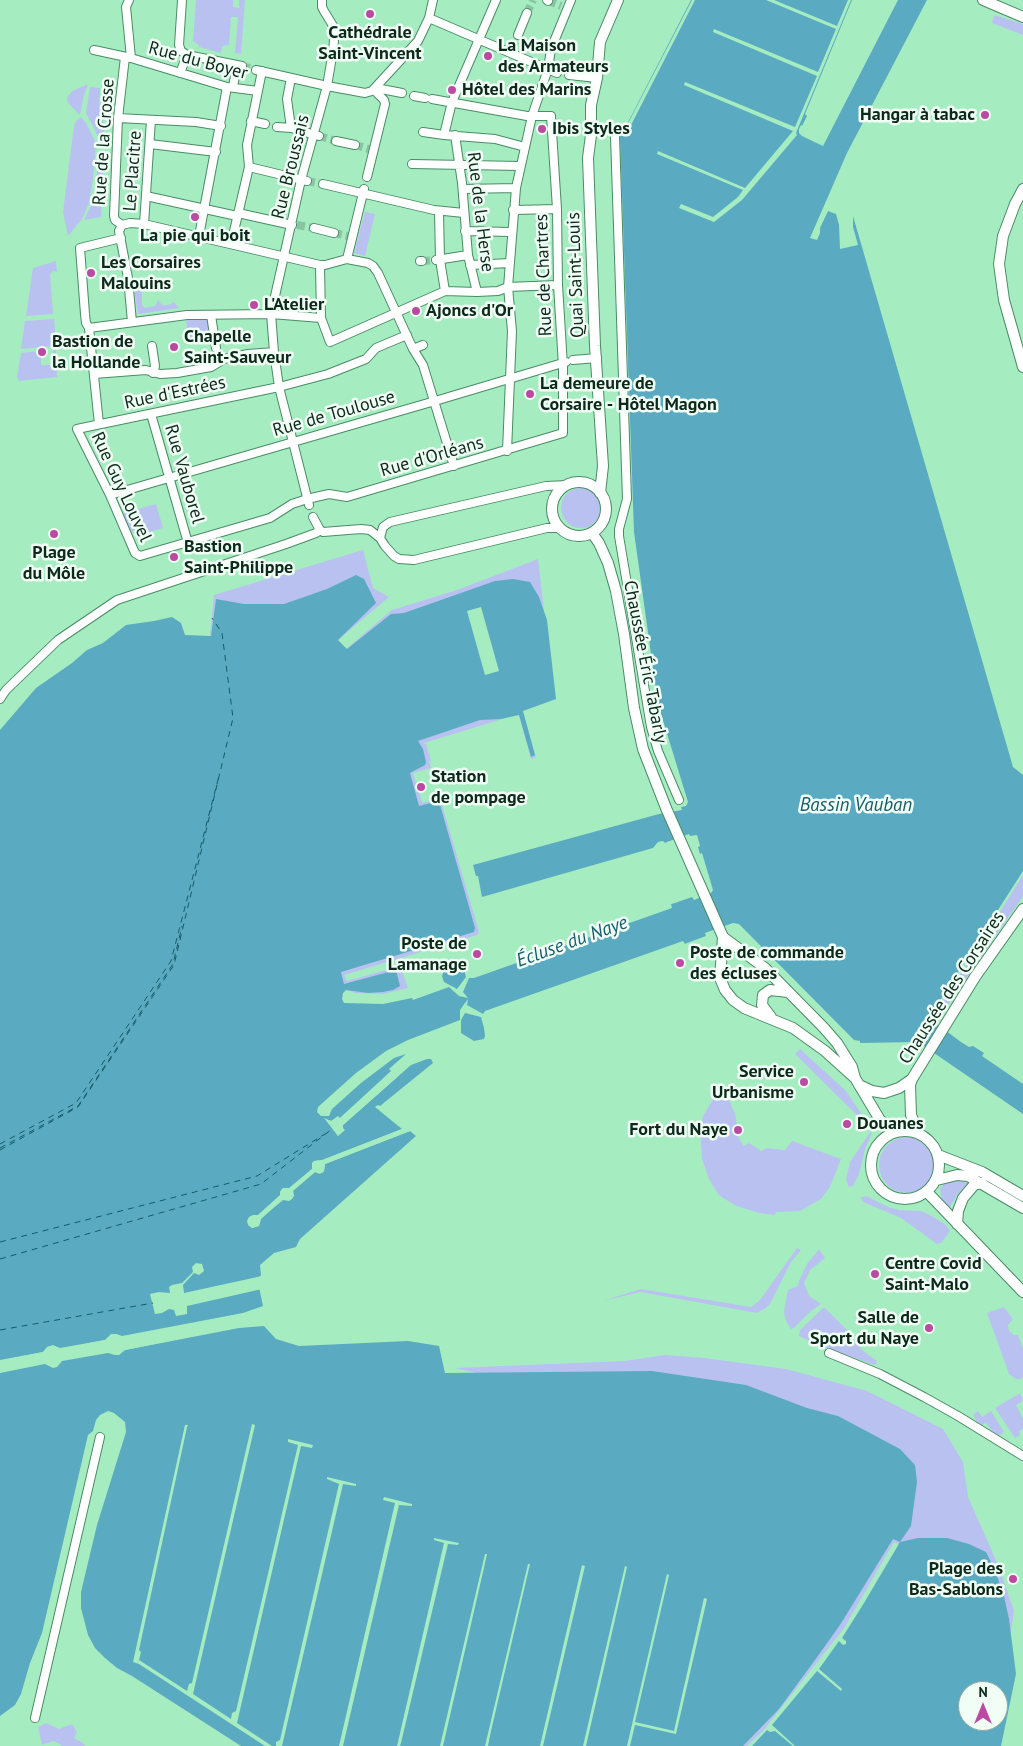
<!DOCTYPE html>
<meta charset="utf-8">
<style>
body{margin:0}
#map{position:relative;width:1023px;height:1746px;overflow:hidden;background:#a6ecc1;font-family:"PT Sans",sans-serif}
canvas{display:block}
.north{position:absolute;left:958px;top:1681px;width:50px;height:50px;box-sizing:border-box;background:#f0fef5;border:1px solid #95a99d;border-radius:50%;rotate:0deg;font-size:14px;font-weight:700;line-height:20px;text-align:center;color:#0d291a}
.north::after{content:'';display:block;margin:auto;width:18px;height:22px;background:#bc49a2;clip-path:polygon(50% 0,100% 100%,50% 72%,0 100%)}
</style>
<div id="map">
<canvas width="1023" height="1746"></canvas>
<div class="north">N</div>
</div>
<script>
const ctx = document.querySelector('canvas').getContext('2d');
ctx.lineJoin = 'round';
function paint(path, color) { ctx.fillStyle = color; ctx.fill(path, 'evenodd'); }
const shape = rows => new Path2D(rows.map(r => 'M' + r).join(''));
function strokePath(path, color, width, dash) { ctx.strokeStyle = color; ctx.lineWidth = width; ctx.lineCap = dash ? 'butt' : 'round'; ctx.setLineDash(dash || []); ctx.stroke(path); }
function drawText(font, color, halo, rows, align = 'center') {
  ctx.font = font + ' "PT Sans",sans-serif'; ctx.lineWidth = 5; ctx.setLineDash([]); ctx.textBaseline = 'middle'; ctx.strokeStyle = halo; ctx.fillStyle = color; for (const [text, x, y, turn = 0] of rows) {
    ctx.save(); ctx.translate(x, y); ctx.rotate((+turn || 0) * Math.PI / 180); ctx.textAlign = isNaN(turn) ? turn : align; if (halo) ctx.strokeText(text, 0, 0); ctx.fillText(text, 0, 0); ctx.restore();
  }
}
const green = shape([
 [196,0,233,0,233,7,239,8,239,0,245,0,241,54,235,53,238,17,231,17,229,45,222,46,221,53,199,47,199,45,193,41],
 [994,15,1023,24,1023,35,992,23],
 [88,84,83,98,80,115,68,103,67,98,72,91],
 [90,87,100,88,99,111,104,124,104,140,100,140,86,113],
 [81,117,86,123,96,143,93,179,89,203,82,219,68,236,63,212,74,126,76,121],
 [99,158,104,158,101,217,84,220,93,202],
 [365,212,375,214,365,256,354,253],
 [56,261,57,272,53,271,50,274,53,314,26,316,33,268],
 [134,289,142,292,142,305,145,308,155,306,158,300,162,305,169,305,174,302,179,308,138,314],
 [54,319,56,346,21,349,25,321],
 [186,319,209,319,212,340,189,343],
 [53,350,56,350,57,377,19,381,17,377,21,353,41,351,41,365,53,365],
 '561 508a20 20 0 1 1 40 0a20 20 0 1 1-40 0Z',
 [156,504,163,528,149,532,146,525,131,532,123,513],
 [363,550,373,588,389,597,338,640,346,649,392,610,457,590,538,559,554,697,522,709,536,757,531,759,519,715,515,715,424,743,424,744,426,744,431,761,429,762,431,768,413,773,422,803,440,798,479,932,477,935,344,975,347,981,400,966,408,988,383,994,355,993,346,990,334,994,343,655,227,639,210,635,214,595],
 [1023,875,1023,896,947,1006,942,1003],
 [800,1049,845,1090,865,1119,870,1128,795,1054],
 [729,1095,729,1100,735,1114,737,1125,736,1134,744,1146,749,1143,761,1151,766,1148,785,1150,792,1141,841,1159,830,1187,821,1199,800,1211,776,1212,775,1215,759,1213,737,1206,723,1198,718,1194,709,1179,702,1159,700,1127,703,1116,715,1096],
 [871,1131,872,1133,865,1149,859,1174,853,1186,849,1187,846,1180,850,1162],
 '879 1165a28 28 0 1 1 56 0a28 28 0 1 1-56 0Z',
 [952,1181,959,1181,969,1183,958,1193,949,1209,942,1201,940,1189,943,1185],
 [866,1196,888,1207,899,1210,921,1211,928,1214,945,1224,950,1231,942,1242,937,1244,901,1218,863,1202,861,1197],
 [797,1248,801,1250,791,1262,770,1304,766,1308,757,1313,641,1292,602,1301,641,1289,751,1307,760,1300],
 [819,1249,825,1258,810,1270,804,1283,809,1296,821,1304,811,1311,794,1328,791,1329,786,1321,784,1312,788,1290,798,1286,799,1281,807,1264],
 [824,1307,849,1332,853,1340,863,1351,877,1361,875,1365,823,1347,799,1336,800,1330],
 [1004,1307,1013,1319,1008,1325,1009,1331,1014,1335,1018,1335,1023,1349,1023,1377,1021,1379,1016,1379,1009,1374,987,1313],
 [665,1355,704,1358,786,1369,867,1391,943,1429,963,1462,968,1497,998,1565,1014,1611,1005,1671,898,1544,894,1542,844,1628,763,1731,747,1746,698,1746,498,1378,455,1368,625,1361],
 [1020,1393,1023,1401,1016,1405,1023,1419,1023,1429,1019,1431,1020,1435,1015,1438,995,1408],
 [978,1411,982,1417,991,1411,1004,1432,997,1437,986,1423,980,1426,973,1415],
 [46,1723,59,1729,72,1724,77,1732,74,1738,83,1743,85,1746,62,1746,58,1743,53,1741,42,1745,38,1727]
]);
const water = shape([
 [691,0,852,0,805,114,807,116,802,126,801,125,799,129,799,133,802,136,823,146,898,0,927,0,847,153,810,238,817,240,820,233,820,228,828,211,836,214,839,225,840,249,858,245,853,227,853,216,1011,760,1013,767,1023,775,1023,871,939,1002,938,1005,941,1009,934,1022,961,1042,969,1047,973,1046,984,1053,982,1056,1023,1084,1023,1114,918,1042,860,1043,860,1041,854,1040,739,924,733,923,705,933,706,936,687,943,685,944,683,941,485,1011,483,1014,467,1005,468,999,460,1010,460,1020,408,1040,386,1051,356,1073,318,1107,317,1112,321,1116,329,1116,332,1109,361,1083,394,1058,406,1054,389,1069,391,1071,340,1118,331,1121,329,1120,338,1136,343,1125,411,1065,427,1059,431,1059,433,1063,380,1106,378,1105,375,1107,402,1129,322,1160,314,1161,312,1169,289,1188,283,1188,280,1192,280,1195,257,1216,253,1215,247,1221,252,1228,259,1226,261,1219,283,1199,292,1199,293,1191,315,1172,322,1173,324,1171,325,1164,410,1131,416,1136,300,1239,296,1247,274,1253,260,1265,261,1275,255,1283,259,1287,263,1306,243,1313,122,1336,116,1334,111,1334,105,1340,60,1348,53,1345,47,1347,43,1352,0,1360,0,730,36,688,72,663,87,650,103,643,126,625,154,621,172,617,181,623,185,635,211,636,216,599,244,604,284,604,327,589,356,575,364,579,376,603,338,640,347,649,391,614,404,613,495,581,513,579,530,582,539,597,547,620,556,699,523,711,535,755,531,757,519,715,501,719,480,720,418,741,423,749,426,762,425,765,410,773,419,806,439,801,475,928,474,932,341,972,344,984,396,970,400,986,393,990,383,992,368,993,346,990,343,993,342,999,344,1003,383,1004,412,998,413,1000,449,987,459,996,468,998,463,992,469,978,474,978,672,908,671,904,675,903,692,897,694,900,711,893,713,890,702,853,700,854,698,847,700,846,697,835,690,836,689,834,667,842,665,843,663,841,658,842,653,848,482,897,478,876,476,876,473,865,659,814,682,810,681,807,686,806,688,802,658,704,634,532,620,138,618,136,623,127,625,128],
 [455,958,464,969,466,977,457,989,444,982,442,976,447,962],
 [465,1013,481,1017,484,1028,485,1036,484,1039,474,1041,461,1033,461,1020],
 [264,1326,276,1339,299,1346,408,1341,439,1346,445,1373,652,1371,746,1385,807,1408,838,1416,900,1449,915,1465,917,1482,911,1526,900,1542,918,1538,947,1538,969,1544,986,1552,995,1570,1004,1596,1009,1619,1016,1674,1001,1746,795,1746,772,1725,817,1671,841,1691,842,1689,819,1669,839,1641,843,1645,846,1644,846,1641,842,1638,864,1603,900,1542,893,1539,840,1625,815,1660,779,1709,743,1746,241,1746,132,1676,117,1668,105,1658,95,1648,88,1635,81,1608,81,1592,97,1525,126,1432,125,1422,114,1413,108,1411,100,1415,96,1420,93,1431,88,1435,42,1633,30,1663,21,1694,15,1705,0,1716,0,1373,45,1364,53,1368,57,1367,62,1361,108,1353,115,1355,119,1355,125,1350,239,1328],
 [968,1691,998,1691,998,1721,968,1721],
 [767,1730,770,1732,775,1731,793,1746,752,1746]
]);
const pier = shape([
 [692,0,695,0,627,133,624,131],
 [766,0,774,0,837,26,848,0,851,0,796,133,797,135,742,200,714,222,679,208,681,204,713,217,738,197,743,190,657,154,658,151,745,188,793,131,684,85,685,82,795,127,817,76,713,32,714,29,818,72,836,29],
 [481,607,499,671,485,675,467,611],
 [391,1072,392,1073,341,1120,338,1120,331,1124,338,1132,341,1130,341,1123,395,1076,396,1078,343,1125,343,1128,345,1130,338,1136,324,1118,331,1121,338,1116,340,1118],
 [402,1129,404,1130,403,1131,378,1141,406,1130,410,1131,325,1164,324,1171,320,1174,315,1172,293,1190,294,1196,292,1199,289,1201,283,1200,261,1218,259,1226,252,1228,248,1225,247,1221,249,1217,253,1215,258,1215,280,1196,280,1192,283,1188,290,1188,312,1169,312,1163,314,1161,323,1160],
 [196,1263,202,1264,204,1271,199,1275,194,1273,183,1285,184,1293,262,1276,262,1278,257,1283,262,1289,187,1306,187,1314,176,1316,174,1310,169,1309,162,1313,155,1314,150,1294,159,1292,170,1293,169,1287,172,1285,182,1283,193,1272,192,1267],
 [256,1311,243,1315,123,1339,113,1336,106,1342,61,1351,52,1348,44,1354,0,1362,0,1361,43,1352,47,1348,53,1346,60,1349,105,1340,112,1335,116,1334,122,1337],
 [220,1329,228,1329,125,1350,116,1355,108,1352,62,1360,56,1366,53,1367,45,1363,0,1372,0,1370,45,1362,53,1365,61,1359,108,1350,116,1353,125,1347,192,1336],
 [252,1424,255,1425,193,1694,231,1719,232,1713,236,1711,298,1445,288,1442,288,1439,313,1445,312,1448,301,1446,237,1723,272,1746,265,1746,139,1664,133,1662,185,1425,188,1425,187,1427,139,1650,141,1652,139,1660,187,1691,189,1684,192,1683],
 [327,1477,356,1484,356,1486,343,1484,282,1746,276,1746,276,1742,280,1740,339,1484,327,1479],
 [384,1497,412,1504,412,1506,399,1505,343,1746,339,1746,395,1503,383,1500],
 [434,1538,459,1543,458,1545,448,1544,401,1743,400,1746,397,1746,444,1543,434,1540],
 [485,1554,487,1554,483,1572,443,1746,440,1746],
 [528,1564,530,1564,491,1731,488,1746,485,1746],
 [582,1565,585,1566,543,1746,540,1746],
 [625,1566,627,1567,586,1746,583,1746],
 [667,1574,669,1575,635,1722,674,1731,704,1598,707,1599,676,1734,635,1725,630,1746,627,1746]
]);
const ferry = shape([
 [0,1144,76,1103,171,961,219,776],
 [0,1148,78,1106,173,964,182,926],
 [0,1150,78,1107,174,965,233,718,222,633,212,618],
 [0,1242,257,1176,325,1134],
 [0,1259,261,1184,332,1129],
 [0,1330,153,1303]
]);
const streetTunnel = shape([
 [548,1,561,6],
 [527,13,533,0],
 [512,49,518,35],
 [242,66,256,70],
 [319,136,336,141],
 [355,145,369,149],
 [307,181,323,184],
 [297,225,314,228],
 [334,233,348,236],
 [422,261,436,260]
]);
const street = shape([
 [129,0,126,7,131,58],
 [182,0,179,45,181,51,187,55,242,66],
 [547,0,548,1],
 [429,18,557,73],
 [518,35,527,13],
 [94,50,131,58,227,87,258,91],
 [256,70,327,86,365,93,372,91,418,41,429,18,433,0],
 [180,73,187,55],
 [569,75,597,78],
 [291,78,287,99,291,128],
 [233,87,237,65],
 [376,88,402,93],
 [414,96,425,98],
 [118,118,196,122,221,126],
 [251,121,265,124],
 [277,127,291,128,319,136],
 [423,132,444,135,495,139,525,147],
 [444,135,452,102,496,0],
 [455,135,462,183,468,255,477,292],
 [615,136,627,499,619,529,619,536,651,727,658,751,679,800],
 [336,141,355,145],
 [150,144,216,152],
 [412,164,520,166],
 [249,167,307,181],
 [367,177,385,104,384,100,374,90],
 [323,184,434,210,464,213],
 [463,189,516,188],
 [146,196,237,216],
 [513,210,557,209],
 [439,211,440,260,445,291],
 [238,213,292,225],
 [144,224,151,120],
 [122,225,130,223,144,224,320,265,325,265,347,259,368,263,373,266,378,273,413,349,423,365,454,466],
 [122,225,115,220,114,216,118,118,125,57],
 [122,225,119,231,128,278,132,322],
 [314,228,334,233],
 [465,231,511,232],
 [199,236,227,87],
 [231,244,249,167,247,145,262,71],
 [347,259,364,189],
 [436,260,468,255],
 [420,261,422,261],
 [320,265,321,318,330,342,445,291,477,292,498,291,508,287,558,285],
 [470,265,510,263],
 [211,315,216,348],
 [89,328,187,315,271,314,321,318],
 [407,335,376,348,366,359,328,374,279,387,77,429,110,495,135,553,140,556,270,518,292,504,307,499,329,494,347,497,563,433,563,366,558,285,557,209,551,116,527,116,432,99],
 [152,346,155,366,153,373],
 [413,349,423,345],
 [573,360,597,358],
 [94,374,146,370,160,374,177,373,211,367,224,359,248,354,274,352],
 [151,414,188,543],
 [99,424,89,328,86,323,85,314,80,248,121,238],
 [507,451,512,331,508,287,516,188,532,116,548,69,551,49,571,0],
 [110,495,435,401,566,362],
 [309,505,279,387,274,352,271,314,301,180,327,86,333,51,335,29,324,11,322,7,322,0],
 [313,517,320,530,323,532,361,529,370,530,380,538],
 [559,528,547,528,414,560,399,559,394,556,385,546,380,538,383,527,390,522,546,486,568,485],
 [0,699,6,690,58,640,117,600,286,544,316,533,320,530],
 [829,1353,880,1374,924,1397,958,1416,1023,1456],
 [35,1718,100,1437]
]);
const secondary = shape([
 [983,0,1023,17],
 [1023,189,1015,204,1003,236,999,264,1004,300,1023,367],
 '552 509a27 27 0 1 1 54 0a27 27 0 1 1-54 0Z',
 [600,493,603,466,595,346,588,158,591,135,591,105,597,78,600,42,618,0],
 [592,533,599,543,608,563,616,591,624,634,634,708,643,749,666,808,723,937,765,968,824,1028,837,1043,852,1067,855,1078,880,1120,896,1132],
 [723,937,720,978,725,990,733,1000,744,1008,793,1028,825,1051,855,1078],
 [771,1017,762,1005,763,995,770,990,788,992],
 [859,1085,872,1091,884,1093,899,1088,912,1079],
 '871 1165a34 34 0 1 1 68 0a34 34 0 1 1-68 0Z',
 [919,1134,911,1115,910,1085,912,1079,975,977,1023,909],
 [938,1155,982,1172,1023,1196],
 [937,1180,957,1175,968,1176,1023,1208],
 [927,1192,1023,1292],
 [957,1224,958,1211,963,1198,974,1185,982,1183]
]);
const markers = [
 [370,14,5,"#bc49a2"],
 [488,56,5,"#bc49a2"],
 [452,90,5,"#bc49a2"],
 [985,115,5,"#bc49a2"],
 [542,129,5,"#bc49a2"],
 [195,217,5,"#bc49a2"],
 [91,273,5,"#bc49a2"],
 [254,305,5,"#bc49a2"],
 [416,311,5,"#bc49a2"],
 [174,347,5,"#bc49a2"],
 [42,352,5,"#bc49a2"],
 [530,394,5,"#bc49a2"],
 [54,534,5,"#bc49a2"],
 [174,557,5,"#bc49a2"],
 [421,787,5,"#bc49a2"],
 [477,954,5,"#bc49a2"],
 [680,963,5,"#bc49a2"],
 [804,1082,5,"#bc49a2"],
 [847,1124,5,"#bc49a2"],
 [738,1130,5,"#bc49a2"],
 [875,1274,5,"#bc49a2"],
 [929,1328,5,"#bc49a2"],
 [1013,1579,5,"#bc49a2"]
];
const poiNames = [
 ["Cathédrale",370,33,"center"],
 ["Saint-Vincent",370,54,"center"],
 ["La Maison",498,46],
 ["des Armateurs",498,67],
 ["Hôtel des Marins",462,90],
 ["Hangar à tabac",975,115,"right"],
 ["Ibis Styles",552,129],
 ["La pie qui boit",195,236,"center"],
 ["Les Corsaires",101,263],
 ["Malouins",101,284],
 ["L'Atelier",264,305],
 ["Ajoncs d'Or",426,311],
 ["Chapelle",184,337],
 ["Saint-Sauveur",184,358],
 ["Bastion de",52,342],
 ["la Hollande",52,363],
 ["La demeure de",540,384],
 ["Corsaire - Hôtel Magon",540,405],
 ["Bastion",184,547],
 ["Saint-Philippe",184,568],
 ["Plage",54,553,"center"],
 ["du Môle",54,574,"center"],
 ["Station",431,777],
 ["de pompage",431,798],
 ["Poste de",467,944,"right"],
 ["Lamanage",467,965,"right"],
 ["Poste de commande",690,953],
 ["des écluses",690,974],
 ["Service",794,1072,"right"],
 ["Urbanisme",794,1093,"right"],
 ["Douanes",857,1124],
 ["Fort du Naye",728,1130,"right"],
 ["Centre Covid",885,1264],
 ["Saint-Malo",885,1285],
 ["Salle de",919,1318,"right"],
 ["Sport du Naye",919,1339,"right"],
 ["Plage des",1003,1569,"right"],
 ["Bas-Sablons",1003,1590,"right"]
];
const streetNames = [
 ["Rue du Boyer",198,61,15],
 ["Rue de la Crosse",104,142,-86],
 ["Rue Broussais",291,167,-76],
 ["Le Placitre",133,171,-86],
 ["Rue de la Herse",480,212,83],
 ["Rue de Chartres",544,275,-92],
 ["Quai Saint-Louis",576,275,-92],
 ["Rue d'Estrées",175,393,-12],
 ["Rue de Toulouse",334,414,-16],
 ["Rue d'Orléans",432,457,-16],
 ["Rue Vauborel",184,474,74],
 ["Rue Guy Louvel",121,487,65],
 ["Chaussée Éric Tabarly",645,662,79],
 ["Chaussée des Corsaires",952,988,-57]
];
const waterNames = [
 ["Bassin Vauban",856,806],
 ["Écluse du Naye",572,942,-20]
];
paint(green, '#b9c1f1');
paint(water, '#5aabc1');
paint(pier, '#a6ecc1');
strokePath(ferry, '#175a6a', 1, [6, 5]);
strokePath(streetTunnel, '#87c5a0', 8, [8, 4]);
strokePath(street, '#498c66', 10);
strokePath(secondary, '#498c66', 12);
strokePath(street, '#fff', 8);
strokePath(secondary, '#fff', 10);
for (const [x, y, r, color] of markers) { const dot = new Path2D(); dot.arc(x, y, r, 0, 2 * Math.PI); ctx.fillStyle = color; ctx.fill(dot); strokePath(dot, '#f0fef5', 2); }
drawText('bold 18px', '#0d291a', '#f0fef5', poiNames, 'left');
drawText('18px', '#0d291a', '#f0fef5', streetNames);
drawText('italic 19px', '#175a6a', '#f0fef5', waterNames);
</script>
